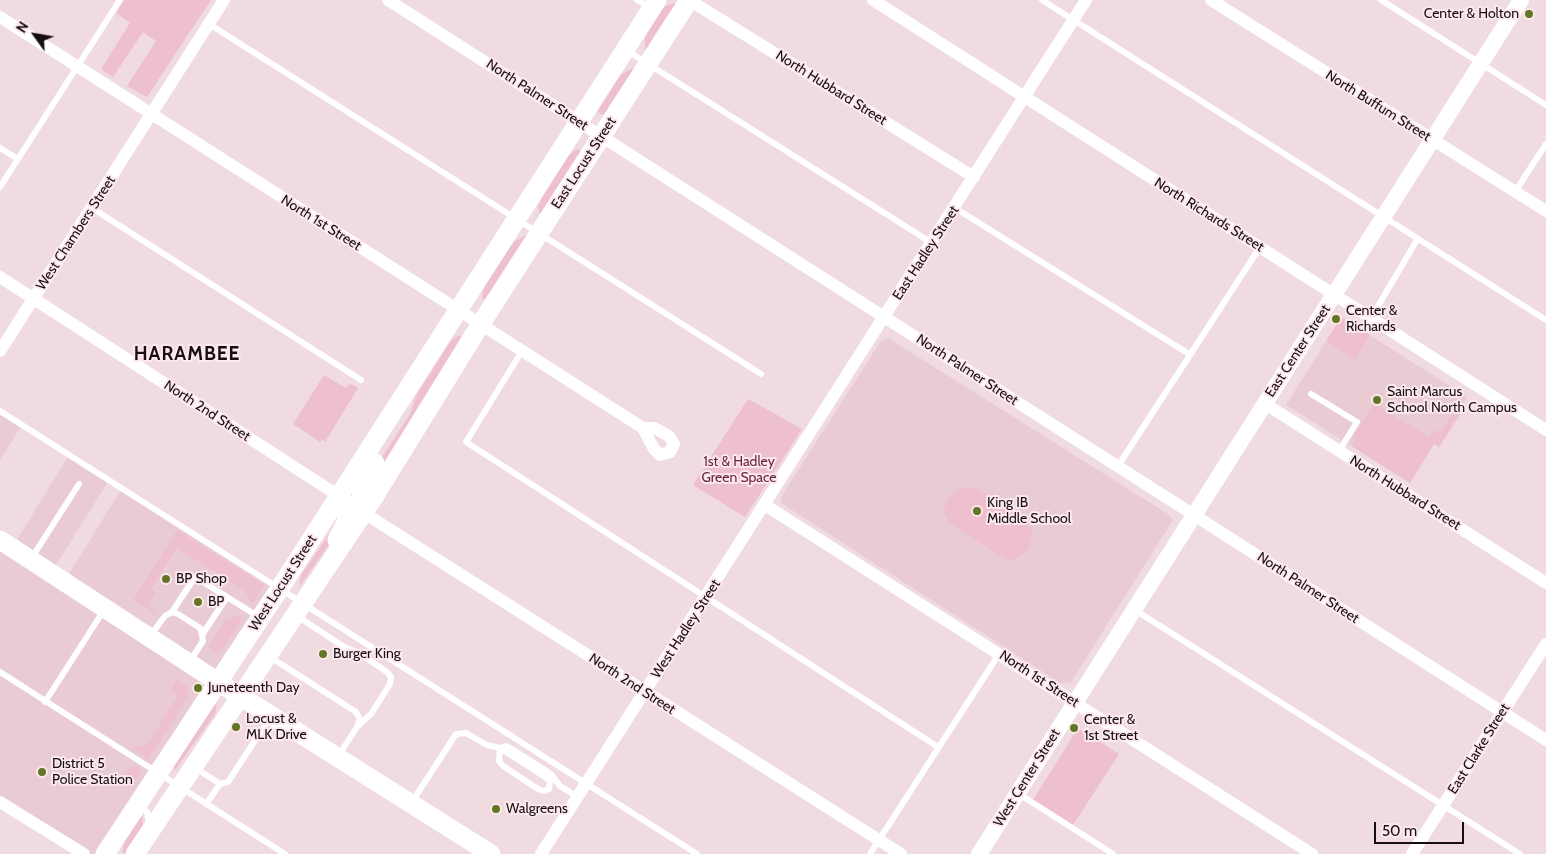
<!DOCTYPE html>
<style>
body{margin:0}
#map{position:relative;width:1546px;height:854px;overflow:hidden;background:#efdbe0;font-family:Cabin,sans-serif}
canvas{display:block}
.north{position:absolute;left:10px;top:10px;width:50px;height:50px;-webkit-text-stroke:4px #fce8ed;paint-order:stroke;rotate:302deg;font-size:14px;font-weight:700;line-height:20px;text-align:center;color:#160f11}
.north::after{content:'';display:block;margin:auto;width:18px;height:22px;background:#160f11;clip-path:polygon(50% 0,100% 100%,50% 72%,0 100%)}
.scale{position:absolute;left:1374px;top:822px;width:90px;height:22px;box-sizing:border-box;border:2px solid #160f11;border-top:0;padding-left:6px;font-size:15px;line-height:18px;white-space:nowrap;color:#160f11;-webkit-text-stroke:4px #fce8ed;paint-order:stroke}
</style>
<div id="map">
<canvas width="1546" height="854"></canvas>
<div class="north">N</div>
<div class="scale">50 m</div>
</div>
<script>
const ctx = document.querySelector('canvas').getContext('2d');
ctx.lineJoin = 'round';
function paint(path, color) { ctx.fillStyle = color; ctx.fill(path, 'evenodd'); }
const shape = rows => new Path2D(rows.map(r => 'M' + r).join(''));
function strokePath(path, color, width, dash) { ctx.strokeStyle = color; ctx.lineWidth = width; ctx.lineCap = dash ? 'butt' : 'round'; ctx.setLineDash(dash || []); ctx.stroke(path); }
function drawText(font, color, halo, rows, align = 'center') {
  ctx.font = font + ' Cabin,sans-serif'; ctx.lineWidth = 4; ctx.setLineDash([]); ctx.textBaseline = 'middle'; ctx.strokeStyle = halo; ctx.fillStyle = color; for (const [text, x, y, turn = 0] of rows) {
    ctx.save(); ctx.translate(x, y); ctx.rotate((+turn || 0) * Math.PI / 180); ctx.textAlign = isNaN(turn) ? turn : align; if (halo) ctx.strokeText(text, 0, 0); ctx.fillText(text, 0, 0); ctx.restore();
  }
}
const built = shape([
 [1343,318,1467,397,1464,403,1466,405,1439,447,1434,444,1410,483,1286,405,1340,319],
 [888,338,1168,514,1173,520,1071,682,1060,683,781,503,781,497,880,342],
 [0,411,22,425,0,460],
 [69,455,109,480,51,573,64,582,122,488,280,588,105,854,84,854,0,802,0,540,12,548]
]);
const green = shape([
 [124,0,211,0,147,97,127,86,156,41,143,32,113,77,101,69,130,23,116,13],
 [675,3,677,6,645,51,645,32,655,16,665,6],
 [635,67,611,110,603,115,598,112,601,100,616,77],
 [577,149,583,152,540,215,538,207,542,197,568,156],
 [527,235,526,244,487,301,482,298,484,286,510,247,515,241],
 [1343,318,1370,335,1355,359,1326,341,1340,319],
 [459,335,464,339,375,485,368,479,410,414,416,396,450,342],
 [324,375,346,388,350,384,358,388,325,442,322,439,320,442,293,424],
 [748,399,802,429,745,517,693,485],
 [1459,402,1466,405,1439,447,1434,444,1410,483,1352,446,1355,440,1354,436,1374,403,1429,437,1434,429,1440,433],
 [961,487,978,489,1024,518,1032,531,1030,547,1025,553,1013,560,1005,559,949,523,944,512,945,506,948,498],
 [338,521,339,530,299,587,301,575],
 [177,530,264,585,252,604,245,591,177,548,151,589,156,592,148,606,156,611,156,614,133,600],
 [238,616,243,618,222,650,218,654,208,647,225,620],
 [176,680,187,686,189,696,148,759,133,749,134,746,146,746,178,696,170,690],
 [215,705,217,706,215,714,175,770,173,766],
 [1078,728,1119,754,1073,825,1033,800],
 [135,766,141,770,129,788,126,785,127,770],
 [142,816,143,826,126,854,122,852,125,840]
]);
const service = shape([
 [637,0,649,7],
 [1042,0,1546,320],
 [1381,0,1546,105],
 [209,24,761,374],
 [626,50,932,243],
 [0,148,18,159],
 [0,187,120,0],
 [1515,192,1546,144],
 [92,208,361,380],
 [955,208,1189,354],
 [1371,318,1417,240],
 [522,351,466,442,938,747],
 [1311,394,1357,422,1339,451],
 [0,411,697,854],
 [1118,466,1260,247],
 [31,559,79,484],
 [1135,610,1520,854],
 [172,612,195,577,259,617],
 [297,616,344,647,359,653,387,672,391,677,390,684,371,714,357,727],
 [202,635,227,597],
 [150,636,165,616,172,612,178,614,200,628,202,635,203,641,190,661],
 [270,657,356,712,360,719,357,727,339,755],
 [0,672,285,854],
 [45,702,104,610],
 [500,748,506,746,512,749,551,774,560,786,578,797],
 [194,767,220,784],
 [1019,794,1113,854],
 [412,802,456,734,466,733,487,745,500,748,545,777,550,781,549,789,544,791,538,789,503,766,499,761,500,748],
 [206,804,220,784,228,782,271,716],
 [140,805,147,812,149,824],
 [870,854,999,654]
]);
const minor = shape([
 [388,0,1546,740],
 [689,0,974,177],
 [873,0,1546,430],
 [1211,0,1546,211],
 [0,17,643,428,654,449,660,455,670,452,674,444,669,436,654,428,643,428],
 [0,277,339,496],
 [0,351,224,0],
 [1264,403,1546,583],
 [765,505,1312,854],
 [364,513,901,854],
 [0,802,84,854],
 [541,854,1086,0],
 [1412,854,1546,644]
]);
const tertiary = shape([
 [979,854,1521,0]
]);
const secondary = shape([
 [364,513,361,489,375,463],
 [0,540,218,682,491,854],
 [337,540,347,521,344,502,339,496],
 [105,854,280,588,657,0],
 [135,854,374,497,480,325,689,0]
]);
const markers = [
 [1529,14,5,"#637625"],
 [1336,319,5,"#637625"],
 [1377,400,5,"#637625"],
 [977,511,5,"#637625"],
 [166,579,5,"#637625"],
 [198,602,5,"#637625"],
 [323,654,5,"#637625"],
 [198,688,5,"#637625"],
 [236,727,5,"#637625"],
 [1074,728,5,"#637625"],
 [42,772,5,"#637625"],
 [496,809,5,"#637625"]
];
const poiNames = [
 ["Center & Holton",1519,14,"right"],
 ["Center &",1346,311],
 ["Richards",1346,327],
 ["Saint Marcus",1387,392],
 ["School North Campus",1387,408],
 ["King IB",987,503],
 ["Middle School",987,519],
 ["BP Shop",176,579],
 ["BP",208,602],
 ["Burger King",333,654],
 ["Juneteenth Day",208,688],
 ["Locust &",246,719],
 ["MLK Drive",246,735],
 ["Center &",1084,720],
 ["1st Street",1084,736],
 ["District 5",52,764],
 ["Police Station",52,780],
 ["Walgreens",506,809]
];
const streetNames = [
 ["North Hubbard Street",831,88,32],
 ["North Palmer Street",537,95,33],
 ["North Buffum Street",1378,106,32],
 ["East Locust Street",584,163,-57],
 ["North Richards Street",1209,215,32],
 ["North 1st Street",321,223,32],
 ["West Chambers Street",76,233,-57],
 ["East Hadley Street",926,253,-57],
 ["East Center Street",1298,351,-57],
 ["North Palmer Street",967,370,33],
 ["North 2nd Street",207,411,33],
 ["North Hubbard Street",1405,493,32],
 ["West Locust Street",283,583,-57],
 ["North Palmer Street",1308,588,33],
 ["West Hadley Street",686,629,-57],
 ["North 1st Street",1039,679,33],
 ["North 2nd Street",632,684,33],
 ["East Clarke Street",1479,749,-58],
 ["West Center Street",1027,778,-58]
];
const parkNames = [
 ["1st & Hadley",739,462],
 ["Green Space",739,478]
];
const districtNames = [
 ["HARAMBEE",187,354]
];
paint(built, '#e9ccd3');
paint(green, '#eebfcc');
strokePath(service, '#fff', 6);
strokePath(minor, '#fff', 12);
strokePath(tertiary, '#fff', 16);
strokePath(secondary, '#fff', 19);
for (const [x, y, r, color] of markers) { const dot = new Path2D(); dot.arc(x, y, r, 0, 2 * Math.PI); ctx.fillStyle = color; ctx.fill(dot); strokePath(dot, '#fce8ed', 2); }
drawText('14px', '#160f11', '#fce8ed', poiNames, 'left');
drawText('14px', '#160f11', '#fce8ed', streetNames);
drawText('14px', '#69253e', '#fce8ed', parkNames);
ctx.letterSpacing = '1px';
drawText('bold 19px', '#160f11', '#fce8ed', districtNames);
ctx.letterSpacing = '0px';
</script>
